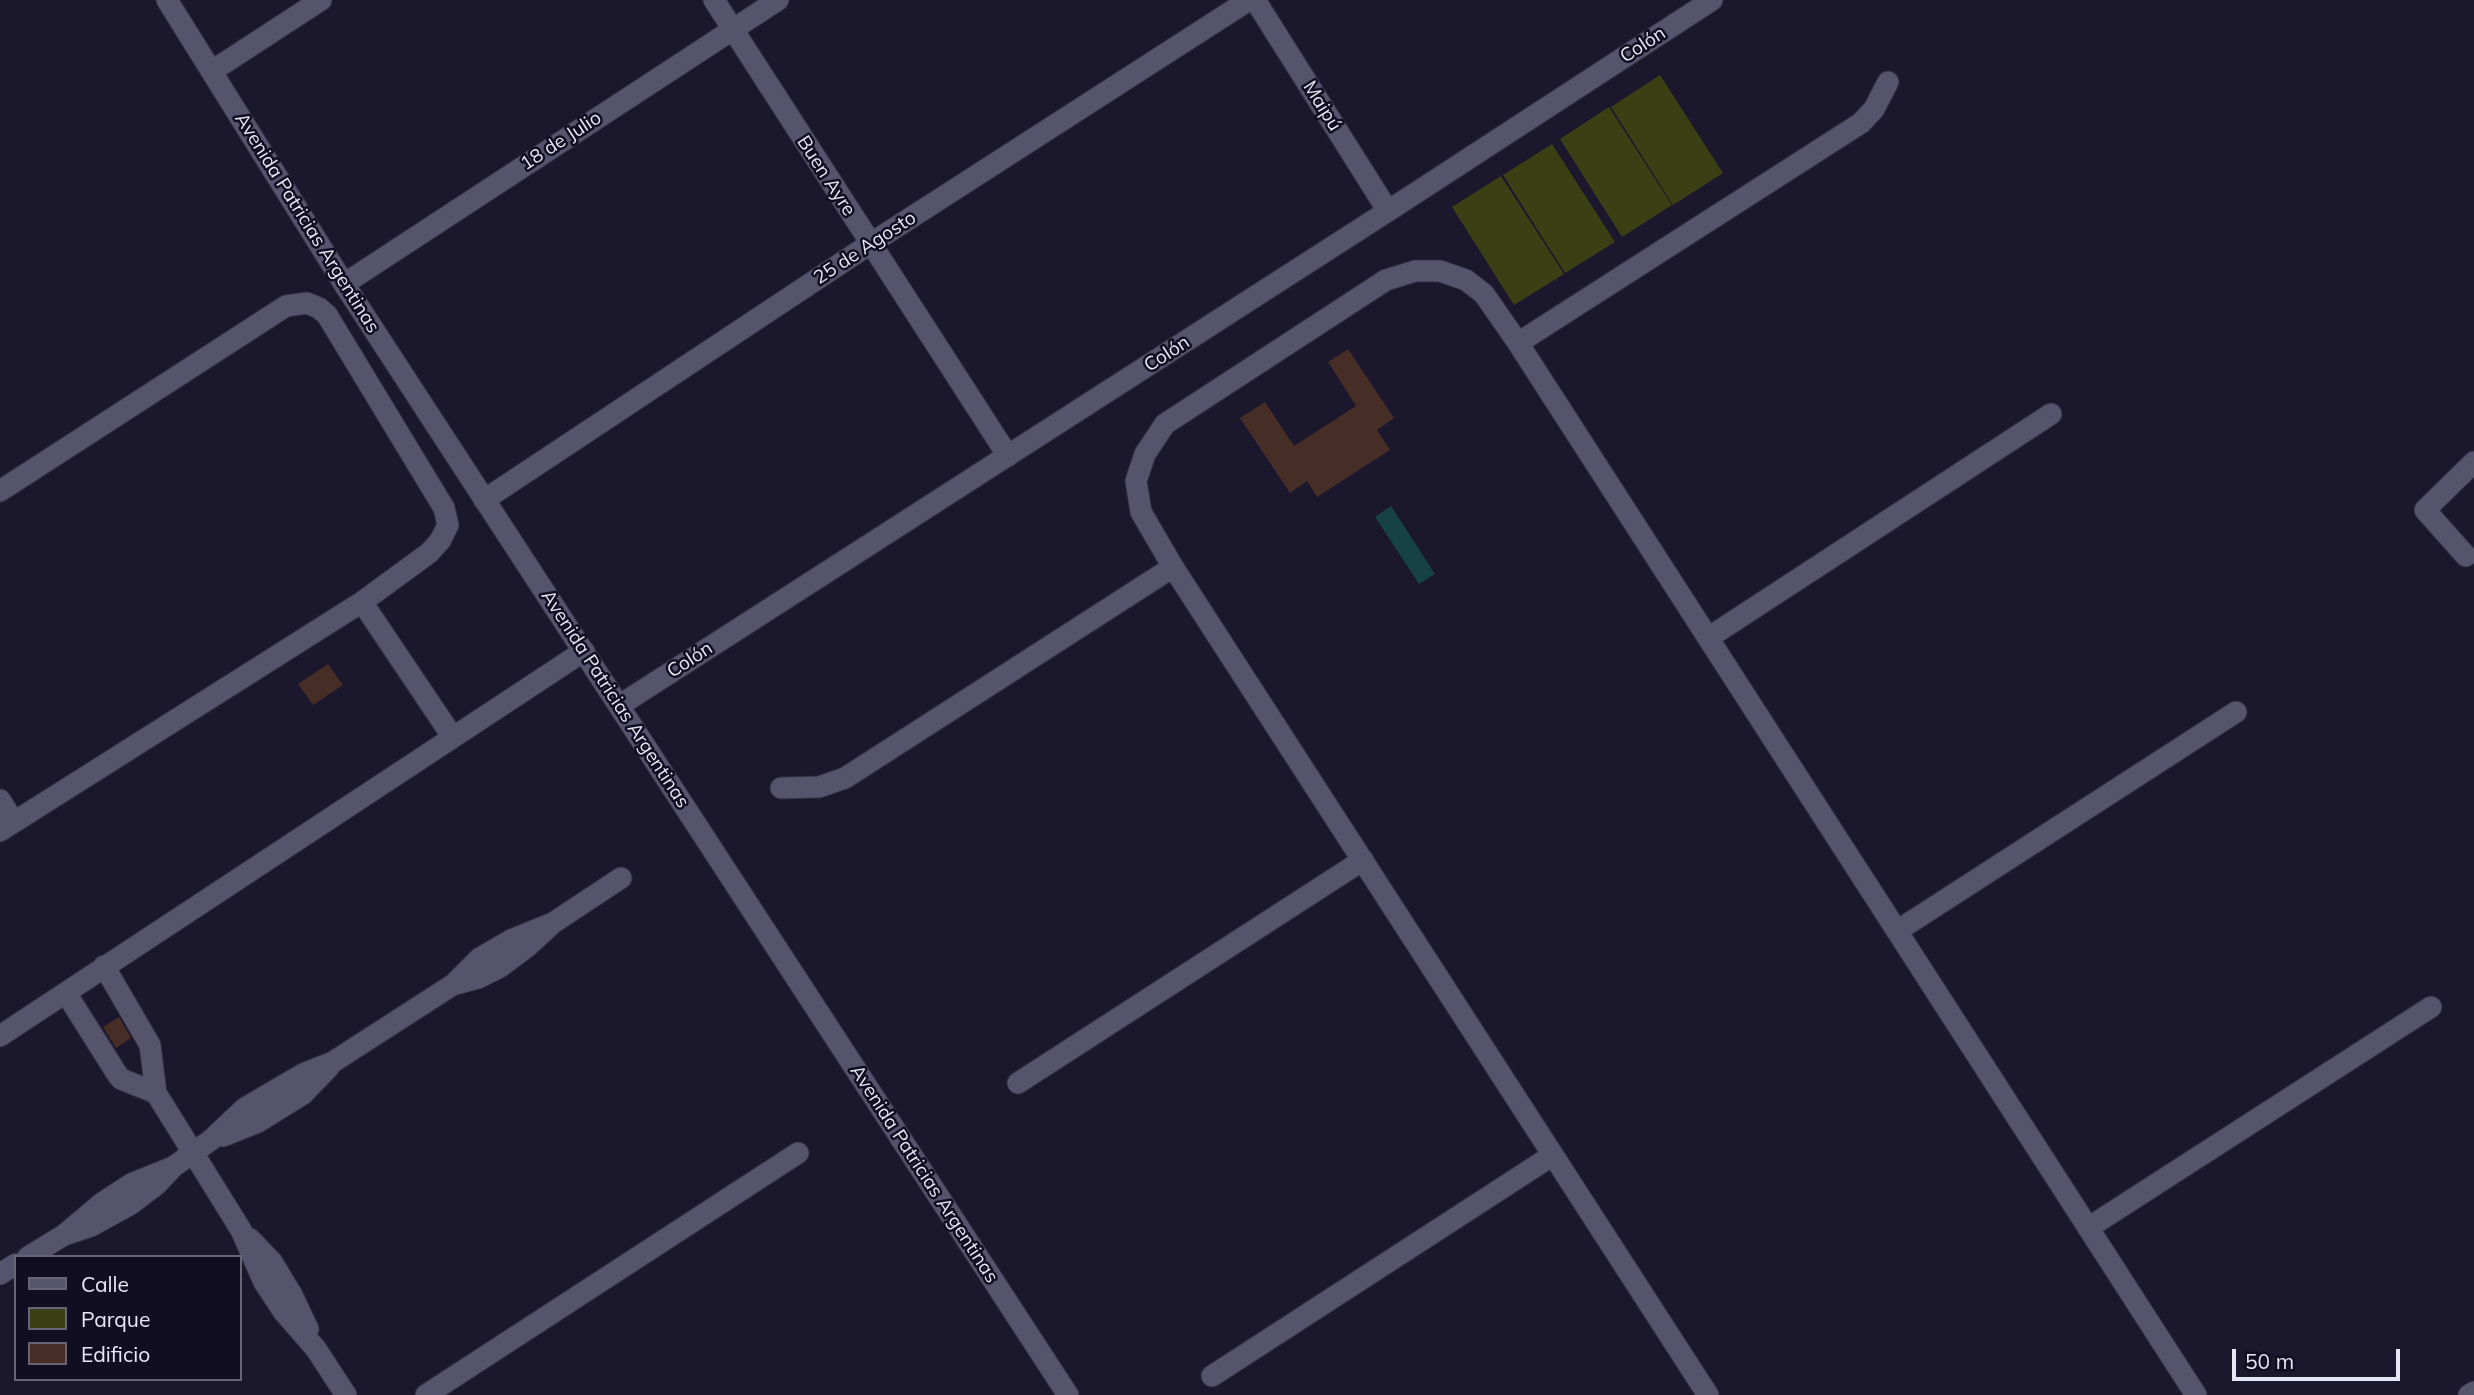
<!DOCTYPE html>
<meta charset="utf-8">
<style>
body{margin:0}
#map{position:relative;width:2474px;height:1395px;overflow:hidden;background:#1b172c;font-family:Mulish,sans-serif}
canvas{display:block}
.legend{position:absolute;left:14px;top:1255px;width:228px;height:126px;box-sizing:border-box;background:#120e22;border:2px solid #676476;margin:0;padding:9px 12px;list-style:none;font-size:21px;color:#e7e6f4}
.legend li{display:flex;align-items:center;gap:14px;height:35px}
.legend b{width:35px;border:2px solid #676476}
.scale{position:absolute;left:2232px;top:1349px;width:168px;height:32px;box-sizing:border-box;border:4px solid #e7e6f4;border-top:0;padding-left:9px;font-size:21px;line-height:24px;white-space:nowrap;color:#e7e6f4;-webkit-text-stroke:5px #120e22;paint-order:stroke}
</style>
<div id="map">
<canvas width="2474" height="1395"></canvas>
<ul class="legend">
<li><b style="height:9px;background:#56536c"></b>Calle</li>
<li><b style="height:19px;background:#3a4014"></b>Parque</li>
<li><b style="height:19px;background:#462d26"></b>Edificio</li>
</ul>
<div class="scale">50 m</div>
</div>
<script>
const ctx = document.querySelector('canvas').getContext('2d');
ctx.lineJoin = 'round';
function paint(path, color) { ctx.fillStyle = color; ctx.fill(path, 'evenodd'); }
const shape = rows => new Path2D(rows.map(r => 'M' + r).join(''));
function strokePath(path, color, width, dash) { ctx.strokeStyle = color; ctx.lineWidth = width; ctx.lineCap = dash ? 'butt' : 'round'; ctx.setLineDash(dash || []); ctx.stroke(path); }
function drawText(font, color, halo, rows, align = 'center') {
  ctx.font = font + ' Mulish,sans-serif'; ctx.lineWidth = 5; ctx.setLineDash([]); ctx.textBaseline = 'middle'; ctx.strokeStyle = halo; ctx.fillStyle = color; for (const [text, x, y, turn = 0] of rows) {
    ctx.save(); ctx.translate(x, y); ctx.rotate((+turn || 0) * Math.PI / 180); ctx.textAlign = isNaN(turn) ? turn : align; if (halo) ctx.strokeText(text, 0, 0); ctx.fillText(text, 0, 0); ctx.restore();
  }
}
const green = shape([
 [1660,75,1723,173,1673,205,1611,107],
 [1609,107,1672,205,1622,237,1560,139],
 [1552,144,1615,242,1565,273,1503,175],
 [1501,176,1564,274,1514,305,1452,207]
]);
const water = shape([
 [1391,506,1435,574,1419,584,1375,517]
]);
const building = shape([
 [1348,349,1394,418,1377,430,1390,450,1317,497,1307,481,1290,493,1240,418,1265,402,1294,446,1356,406,1328,362],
 [328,664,343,685,313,705,298,684],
 [119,1017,131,1038,116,1048,103,1027]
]);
const minor = shape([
 [167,0,344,284,1068,1395],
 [714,0,1008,456],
 [1255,0,1388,211],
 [212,71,321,0],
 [344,284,778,0],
 [1518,343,1861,123,1874,109,1888,82],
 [0,491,286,306,307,303,319,308,327,315,444,508,448,525,440,541,429,553,362,602,0,831],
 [484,500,870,244,1249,0],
 [2466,556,2425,510,2474,462],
 [362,602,452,736],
 [1708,638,2051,414],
 [620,705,1388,211,1712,0],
 [781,788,819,787,845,778,1173,567],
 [0,800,14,822],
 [1897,931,2236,712],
 [104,966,150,1045,156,1093,241,1230,264,1282,283,1311,316,1349,346,1395],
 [456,984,478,978,500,967,528,946,553,923,621,878],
 [66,993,117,1074,121,1079,156,1093],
 [0,1036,584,651],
 [1018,1083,1363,860],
 [223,1136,258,1122,303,1094,329,1067],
 [173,1167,131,1184,102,1203,64,1235,91,1226,131,1204,156,1185,173,1167,211,1140,245,1108,303,1074,333,1062,454,984,480,958,511,940,553,923],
 [2088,1228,2431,1007],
 [250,1239,272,1262,292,1295,308,1329],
 [28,1257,64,1235],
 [0,1274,16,1264],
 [1212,1376,1553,1155],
 [426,1395,798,1153],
 [1708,1395,1173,567,1141,512,1136,481,1145,454,1165,424,1386,280,1415,271,1440,271,1466,280,1484,294,1518,343,2196,1395],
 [2469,1395,2474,1392]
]);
const streetNames = [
 ["Colón",1643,45,-33],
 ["Maipú",1322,106,58],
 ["18 de Julio",561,141,-33],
 ["Buen Ayre",826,176,57],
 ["Avenida Patricias Argentinas",307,223,58],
 ["25 de Agosto",865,248,-33],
 ["Colón",1167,354,-33],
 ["Colón",690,660,-33],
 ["Avenida Patricias Argentinas",615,699,57],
 ["Avenida Patricias Argentinas",924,1174,57]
];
paint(green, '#3a4014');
paint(water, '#164146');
paint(building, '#462d26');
strokePath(minor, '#333040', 23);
strokePath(minor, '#56536c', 21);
drawText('19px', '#e7e6f4', '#120e22', streetNames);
</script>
